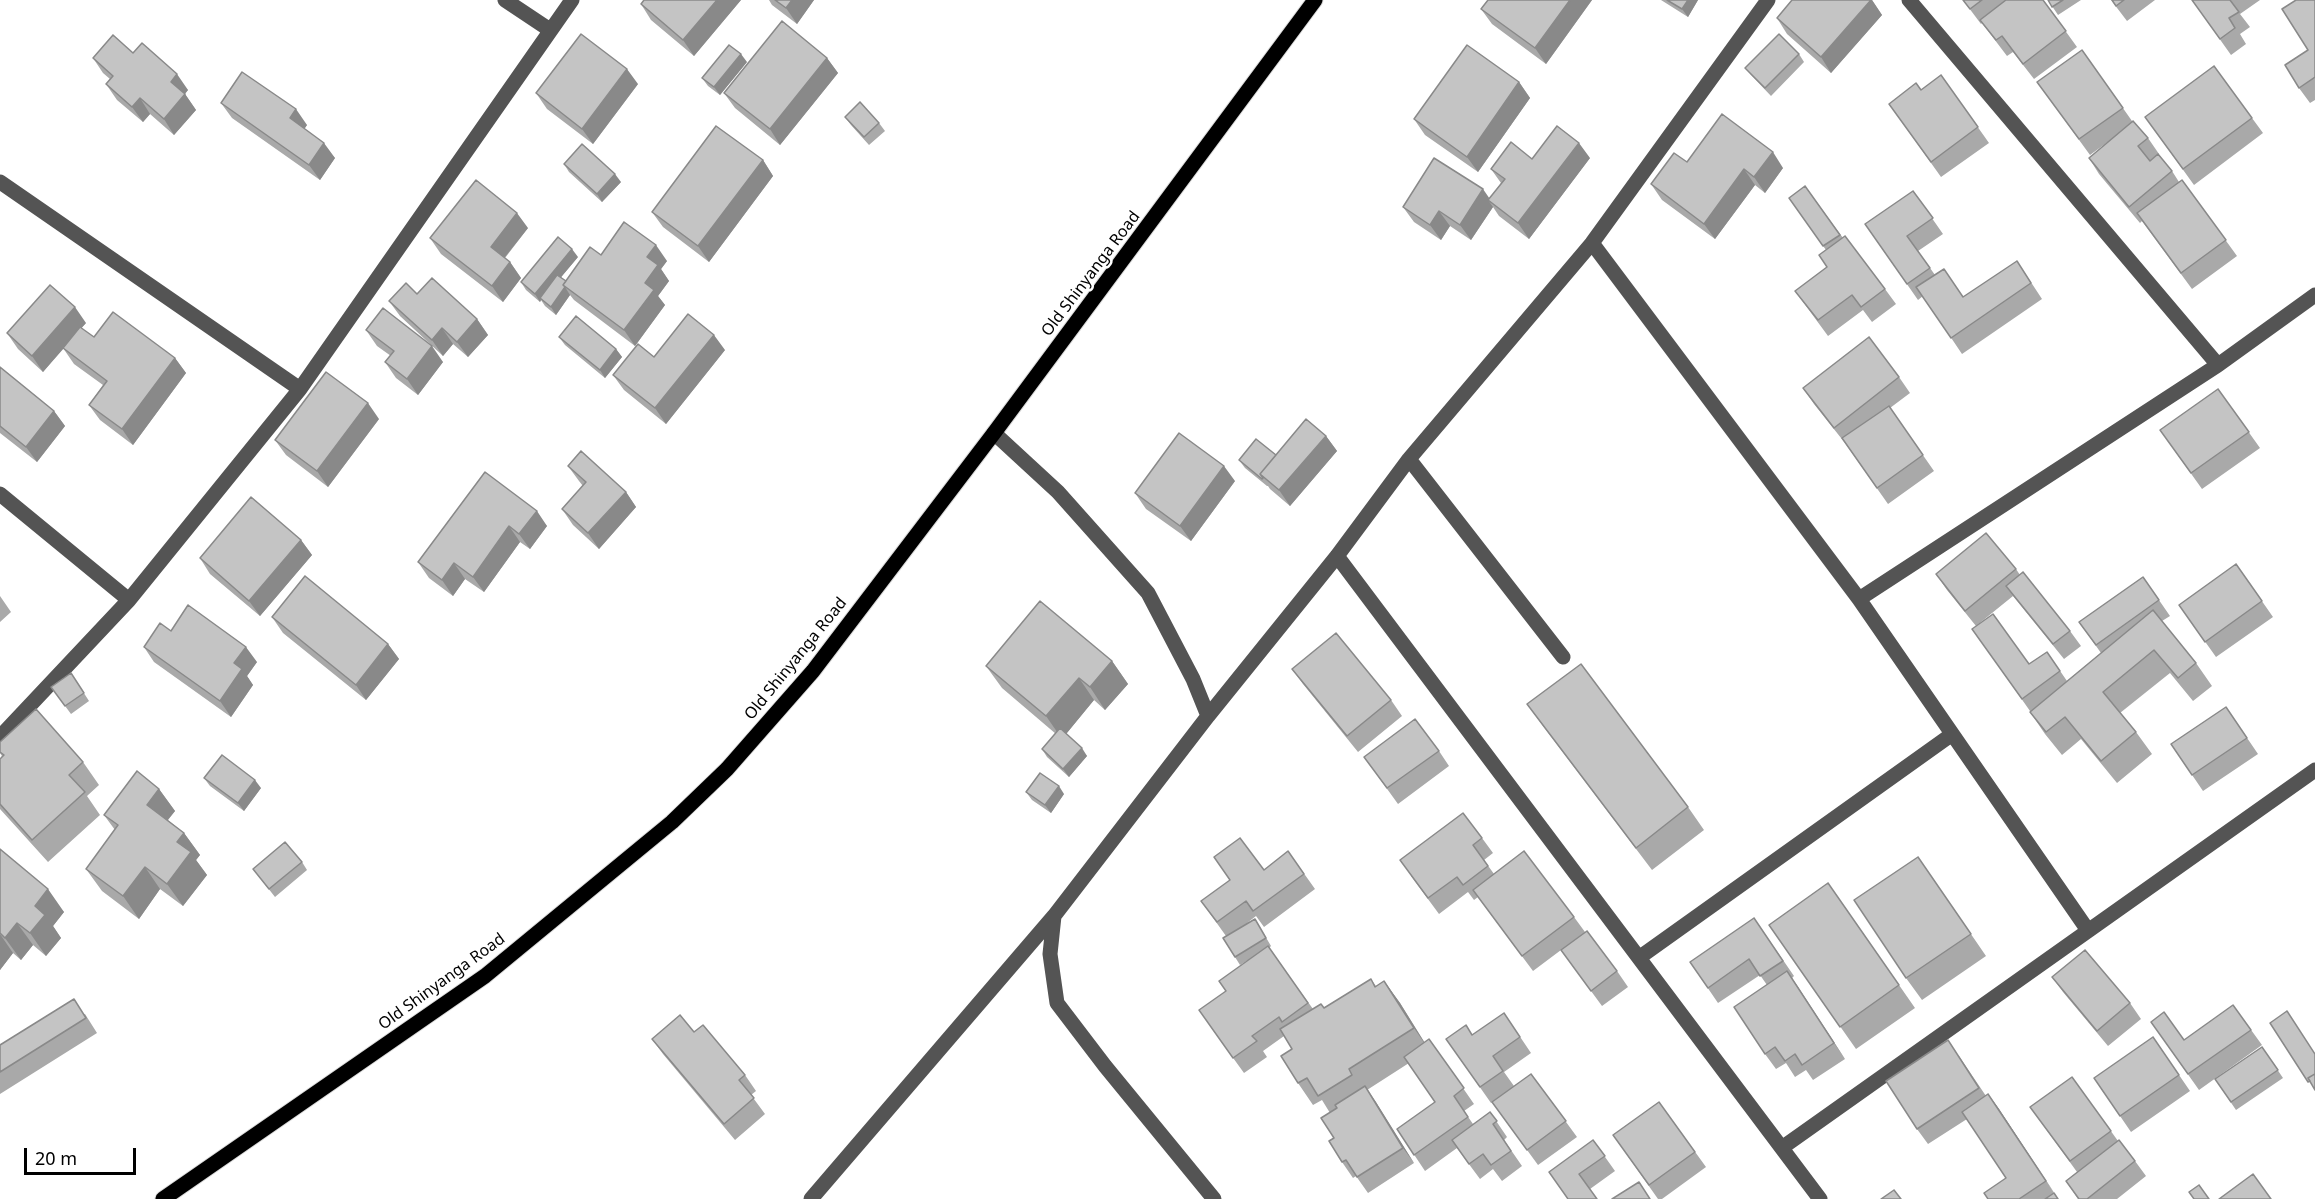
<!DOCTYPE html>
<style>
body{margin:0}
#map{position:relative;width:2315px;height:1199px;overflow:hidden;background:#fff;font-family:"Noto Sans",sans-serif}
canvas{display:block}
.scale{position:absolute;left:24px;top:1148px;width:112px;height:27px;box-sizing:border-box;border:3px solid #000;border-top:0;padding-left:8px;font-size:18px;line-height:21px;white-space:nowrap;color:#000;-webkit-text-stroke:4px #fff;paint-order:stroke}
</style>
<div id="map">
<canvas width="2315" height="1199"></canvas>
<div class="scale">20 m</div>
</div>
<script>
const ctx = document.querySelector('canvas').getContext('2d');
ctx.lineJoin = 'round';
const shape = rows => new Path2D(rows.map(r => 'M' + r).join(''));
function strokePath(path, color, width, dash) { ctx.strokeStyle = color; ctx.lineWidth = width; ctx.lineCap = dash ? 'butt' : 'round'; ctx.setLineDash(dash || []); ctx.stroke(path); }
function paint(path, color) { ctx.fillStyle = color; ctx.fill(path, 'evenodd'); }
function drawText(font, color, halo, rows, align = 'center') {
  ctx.font = font + ' "Noto Sans",sans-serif'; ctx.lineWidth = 5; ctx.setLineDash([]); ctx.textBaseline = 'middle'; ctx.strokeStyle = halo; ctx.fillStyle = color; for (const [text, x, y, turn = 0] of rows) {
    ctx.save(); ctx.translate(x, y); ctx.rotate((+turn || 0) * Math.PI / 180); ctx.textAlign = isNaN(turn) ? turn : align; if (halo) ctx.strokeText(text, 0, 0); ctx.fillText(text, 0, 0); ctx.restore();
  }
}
const minor = shape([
 [505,0,550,30],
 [1909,0,2218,365],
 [0,182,300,389],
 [1592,243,1859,599,2087,929],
 [994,433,1058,492,1148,593,1193,679,1208,716],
 [1409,459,1563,657],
 [0,494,129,600],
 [1337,556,1820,1199],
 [1859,599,2218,365,2315,295],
 [0,737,129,600,300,389,572,0],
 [1640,957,1951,735],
 [1783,1147,2315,770],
 [811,1199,1054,916],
 [1214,1199,1105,1066,1057,1003,1050,954,1054,916,1208,716,1337,556,1409,459,1592,243,1768,0]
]);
const major = shape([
 [163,1199,485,976,672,822,727,769,813,671,994,433,1315,0]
]);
const wall = shape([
 [741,0,694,56,651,20,641,4],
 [769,0,814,0,797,24,772,5],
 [1488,0,1592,0,1546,64,1492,24,1481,9],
 [1661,0,1698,0,1688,17],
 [1792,0,1872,0,1882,15,1831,73,1787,34,1777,18],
 [1963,0,2043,0,2077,47,2034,79,2013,52,2007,56,1982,23,1981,24],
 [2048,0,2081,0,2058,15],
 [2111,0,2155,0,2127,21],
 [2192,0,2260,0,2240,14,2250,27,2240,34,2246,44,2231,55],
 [2315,0,2315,100,2310,103,2299,88,2308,50],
 [2082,50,2132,121,2148,138,2159,154,2150,161,2172,171,2179,182,2182,180,2237,256,2192,289,2142,221,2140,223,2099,174,2089,158,2109,141,2090,155,2037,82],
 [133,53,188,90,185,94,196,110,174,135,150,114,143,122,117,100,106,84,110,79,103,73,93,58],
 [1799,54,1804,62,1771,96,1751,75,1745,68],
 [827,58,838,73,780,145,735,108,724,93],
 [747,62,720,95,708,86,702,78],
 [1941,75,1989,143,1941,177,1889,104,1921,90],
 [1519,82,1530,98,1478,172,1425,135,1414,119],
 [638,84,593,144,547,109,536,93],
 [221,103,307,125,304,129,335,158,320,180,232,118],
 [845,117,879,123,885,131,869,145,851,125],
 [2145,117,2252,118,2263,133,2194,185],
 [1590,158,1529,239,1499,216,1493,207,1471,240,1450,226,1441,240,1414,222,1403,207,1490,198,1501,183,1491,169,1532,159],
 [763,160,773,176,709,262,663,227,652,212],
 [1687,162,1783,168,1765,193,1755,185,1715,239,1662,200,1651,184],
 [564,164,621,182,602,202,569,172],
 [1805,186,1843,238,1885,289,1896,304,1872,322,1863,310,1828,336,1795,291,1827,267,1826,250,1789,198],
 [1913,191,1943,234,1918,251,1935,275,1963,297,2017,261,2042,299,1962,354,1923,296,1918,300,1865,224],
 [528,228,505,258,510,262,521,278,503,302,441,254,430,238],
 [601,255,667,261,661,269,669,281,658,296,665,305,635,346,574,300,570,295,556,315,545,306,541,300,540,302,526,290,521,282,578,257,561,277,566,281],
 [417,294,477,319,488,335,468,357,453,344,443,356,400,316,389,301],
 [86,323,81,328,94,337,175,358,186,373,133,445,100,420,89,405,103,385,74,364,63,348,43,372,18,349,7,333],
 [366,330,443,362,418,395,396,378,385,362,391,356,377,346],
 [559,337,616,349,622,357,605,378,565,345],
 [725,350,666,424,624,390,613,375,654,357],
 [0,367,54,411,65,426,37,462,0,433],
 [1899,377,1910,393,1890,408,1934,471,1888,504,1845,443,1814,404,1803,388],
 [2218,389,2260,448,2202,489,2160,430],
 [379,419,328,487,286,455,275,440],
 [1326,436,1337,451,1290,506,1270,489,1268,486,1267,486,1245,468,1239,460,1276,455],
 [568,466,626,492,636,507,599,549,573,525,562,509,583,486,579,481],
 [485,472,547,526,530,549,520,542,484,592,465,579,453,596,429,578,418,562],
 [1235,481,1191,541,1146,509,1135,493],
 [301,540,312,555,260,616,210,574,200,558],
 [2236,564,2273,617,2216,657,2179,605],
 [2016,569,2020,575,2070,631,2081,646,2064,659,2013,596,1976,626,1947,590,1936,574],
 [2143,577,2170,616,2162,621,2196,663,2212,686,2193,701,2170,673,2120,713,2136,732,2152,754,2117,783,2081,739,2062,755,2045,734,2030,712,2030,711,1983,644,2029,664,2047,652,2067,681,2101,653,2079,622],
 [0,596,11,612,0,622],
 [272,617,388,644,399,659,366,700,283,633],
 [144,647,257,662,247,676,253,685,231,717,154,662],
 [1112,661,1128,684,1105,710,1094,700,1066,734,1087,756,1069,777,1047,757,1042,749,1056,734,1002,688,986,666],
 [1292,669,1391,700,1402,716,1358,752,1303,684],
 [71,673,89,701,71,714,51,687],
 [1527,704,1688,807,1704,830,1652,870,1543,726],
 [2226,707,2258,754,2203,791,2171,744],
 [0,742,83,762,99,785,87,796,100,815,48,862,0,809,0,759,2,756,0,753],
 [1439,751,1449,766,1398,804,1364,757],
 [204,778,261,788,244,811,210,786],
 [159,789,175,811,168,820,184,833,200,855,196,860,207,875,183,906,160,889,139,919,102,891,86,869,115,830,104,815],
 [1026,792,1064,794,1051,813,1032,800],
 [1482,838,1493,853,1484,860,1494,874,1574,917,1585,932,1617,971,1628,987,1602,1006,1561,950,1533,971,1478,897,1474,900,1468,892,1439,914,1411,876],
 [0,849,64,912,53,926,61,938,46,956,33,945,21,960,13,953,0,970],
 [1288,851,1315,889,1264,927,1256,916,1247,923,1255,919,1271,946,1269,948,1313,1009,1324,1008,1371,979,1376,986,1384,981,1400,1003,1425,1043,1429,1039,1474,1104,1464,1111,1473,1124,1490,1112,1507,1137,1504,1140,1522,1166,1502,1181,1493,1169,1480,1179,1457,1148,1425,1171,1397,1129,1435,1102,1409,1063,1367,1090,1414,1163,1368,1193,1356,1176,1353,1178,1342,1162,1334,1138,1330,1113,1322,1100,1313,1105,1298,1083,1292,1049,1284,1036,1263,1051,1267,1057,1244,1073,1210,1026,1226,991,1248,960,1240,965,1235,957,1226,936,1201,901,1264,870],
 [1918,857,1986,956,1922,1000,1906,978],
 [302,862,307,870,275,897,253,869],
 [1828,883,1915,1008,1856,1049,1769,925],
 [1754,918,1794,976,1792,978,1845,1059,1813,1080,1806,1070,1795,1077,1786,1063,1776,1069,1765,1054,1767,985,1760,975,1718,1003,1690,962],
 [2052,977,2130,1003,2141,1019,2108,1046,2063,992],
 [2233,1005,2262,1045,2199,1090,2151,1022,2184,1040],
 [1504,1013,1531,1053,1504,1072,1514,1086,1531,1074,1577,1137,1538,1165,1492,1102,1513,1088,1491,1103,1446,1039,1472,1035],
 [85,1014,97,1033,0,1094,0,1045],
 [2153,1037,2190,1091,2131,1132,2094,1078],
 [652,1039,745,1075,756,1091,751,1095,765,1114,735,1140,663,1054],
 [2262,1047,2283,1078,2236,1110,2215,1079],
 [1959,1056,1986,1096,1988,1094,1999,1109,2058,1199,1988,1199,2006,1178,1967,1119,1928,1144,1917,1129],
 [2072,1077,2118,1141,2135,1161,2146,1176,2117,1199,2078,1199,2066,1181,2077,1172,2030,1107],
 [1659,1102,1706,1167,1662,1199,1658,1199,1613,1135],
 [1593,1140,1615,1171,1590,1189,1567,1199]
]);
const shadedWall = shape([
 [717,0,741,0,694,56,683,40],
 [792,0,814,0,797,24,786,8],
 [1570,0,1592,0,1546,64,1535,48],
 [1688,0,1698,0,1688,17,1682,9],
 [1871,0,1872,0,1882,15,1831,73,1821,57],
 [741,54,747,62,720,95,714,87],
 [827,58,838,73,780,145,770,129],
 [627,69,638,84,593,144,582,129],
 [177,74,188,90,182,97,171,82],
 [1519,82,1530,98,1478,172,1467,157],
 [185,94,196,110,174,135,164,119],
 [140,98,150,114,143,122,132,107],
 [296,109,307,125,301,134,290,118],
 [324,143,335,158,320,180,309,165],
 [1579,143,1590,158,1529,239,1518,223],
 [1773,152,1783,168,1765,193,1754,177],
 [763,160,773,176,709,262,698,246],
 [1744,169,1755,185,1715,239,1704,224],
 [615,174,621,182,602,202,597,194],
 [1483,189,1494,205,1488,200,1493,207,1471,240,1460,225],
 [1439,211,1450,226,1441,240,1430,225],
 [517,213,528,228,501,262,491,247],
 [656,245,667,261,661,269,669,281,658,296,665,305,635,346,624,330,647,257],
 [572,249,578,257,542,300,540,298,541,300,540,302,535,294],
 [510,262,521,278,503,302,492,286],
 [565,287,570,295,556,315,551,307],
 [75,307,86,323,43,372,32,356],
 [477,319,488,335,468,357,457,342],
 [442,328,453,344,443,356,432,340],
 [714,335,725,350,666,424,655,408],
 [432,346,443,362,418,395,407,379],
 [616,349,622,357,605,378,600,370],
 [175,358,186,373,133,445,122,429],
 [368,403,379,419,328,487,317,471],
 [54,411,65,426,37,462,26,447],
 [1326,436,1337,451,1290,506,1279,490],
 [1224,466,1235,481,1191,541,1180,526],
 [626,492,636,507,599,549,588,533],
 [537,511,547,526,530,549,519,534],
 [509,526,520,542,484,592,473,577],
 [301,540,312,555,260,616,249,601],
 [454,563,465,579,453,596,442,580],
 [388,644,399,659,366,700,356,685],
 [246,647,257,662,247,676,253,685,231,717,220,701,234,663],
 [1112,661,1128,684,1105,710,1090,687],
 [1079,678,1094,700,1062,739,1046,716],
 [1082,748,1087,756,1069,777,1063,769],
 [255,780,261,788,244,811,238,803],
 [1059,786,1064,794,1051,813,1045,805],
 [159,789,175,811,162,827,147,805],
 [184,833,200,855,196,860,207,875,183,906,167,884,177,842],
 [145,867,160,889,139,919,123,896],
 [48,889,64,912,53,926,61,938,46,956,30,933,35,906],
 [17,923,33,945,21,960,5,938],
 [0,934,13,953,0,970],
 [1787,971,1798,987,1845,1059,1834,1043],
 [1384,981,1400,1003,1429,1050,1414,1028],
 [1365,1086,1376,1102,1414,1163,1403,1148],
 [1988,1094,1999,1109,2057,1197,2046,1181]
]);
const building = shape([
 [644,0,717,0,683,40,641,4,644,0],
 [775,0,792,0,786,8,775,0],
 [1488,0,1570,0,1535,48,1481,9,1488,0],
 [1667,0,1688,0,1682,9,1667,0],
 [1792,0,1871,0,1821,57,1777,18,1792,0],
 [1963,0,1982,0,1970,9,1963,0],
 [2006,0,2043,0,2066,31,2023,64,2002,36,1996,40,1980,20,2006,0],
 [2048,0,2063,0,2052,7,2048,0],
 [2112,0,2124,0,2116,6,2112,0],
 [2192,0,2230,0,2239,12,2229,18,2235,28,2220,39,2192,0],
 [2296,0,2315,0,2315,77,2299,88,2285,65,2308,50,2282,9,2296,0],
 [782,21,827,58,770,129,724,93,782,21],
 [581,34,627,69,582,129,536,93,581,34],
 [1779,34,1799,54,1765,88,1745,68,1779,34],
 [113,35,133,53,142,43,177,74,171,82,185,94,164,119,140,98,132,107,106,84,113,76,93,58,113,35],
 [729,45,741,54,714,87,702,78,729,45],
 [1467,45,1519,82,1467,157,1414,119,1467,45],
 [2082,50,2123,108,2079,139,2037,82,2082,50],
 [2214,66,2252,118,2183,169,2145,117,2214,66],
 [242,72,296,109,290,118,324,143,309,165,221,103,242,72],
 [1941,75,1978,127,1931,162,1889,104,1916,83,1921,90,1941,75],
 [860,102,879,123,864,137,845,117,860,102],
 [1722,114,1773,152,1754,177,1744,169,1704,224,1651,184,1674,153,1687,162,1722,114],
 [2133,121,2148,138,2138,146,2150,161,2158,154,2172,171,2129,207,2089,158,2133,121],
 [716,126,763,160,698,246,652,212,716,126],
 [1557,126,1579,143,1518,223,1488,200,1505,179,1491,169,1511,142,1532,159,1557,126],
 [582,144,615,174,597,194,564,164,582,144],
 [1434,158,1483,189,1460,225,1439,211,1430,225,1403,207,1434,158],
 [476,180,517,213,491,247,510,262,492,286,430,238,476,180],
 [2182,180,2226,240,2181,273,2137,213,2182,180],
 [1805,186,1840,235,1823,246,1789,198,1805,186],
 [1913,191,1933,218,1907,236,1930,268,1907,284,1865,224,1913,191],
 [624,222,656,245,647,257,658,265,645,283,654,290,624,330,563,285,590,247,601,255,624,222],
 [1845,236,1885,289,1861,307,1852,295,1818,320,1795,291,1827,267,1819,255,1845,236],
 [558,237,572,249,535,294,521,282,558,237],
 [2017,261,2031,283,1951,338,1916,287,1944,269,1963,297,2017,261],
 [557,275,566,281,563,285,565,287,551,307,540,298,557,275],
 [432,278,477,319,457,342,442,328,432,340,389,301,406,283,417,294,432,278],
 [50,285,75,307,32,356,7,333,50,285],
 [383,308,432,346,407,379,385,362,394,351,366,330,383,308],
 [113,312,175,358,122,429,89,405,107,381,63,348,80,327,94,337,113,312],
 [688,314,714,335,655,408,613,375,638,344,654,357,688,314],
 [576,316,616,349,600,370,559,337,576,316],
 [1869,337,1899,377,1834,428,1803,388,1869,337],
 [0,367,54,411,26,447,0,426,0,367],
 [326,372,368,403,317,471,275,440,326,372],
 [2218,389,2249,432,2191,473,2160,430,2218,389],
 [1889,406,1923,455,1877,488,1842,438,1889,406],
 [1306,419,1326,436,1279,490,1260,474,1306,419],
 [1179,433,1224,466,1180,526,1135,493,1179,433],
 [1256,439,1276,455,1260,474,1263,478,1262,479,1239,460,1256,439],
 [581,451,626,492,588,533,562,509,586,482,568,466,581,451],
 [485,472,537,511,519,534,509,526,473,577,454,563,442,580,418,562,485,472],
 [251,497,301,540,249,601,200,558,251,497],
 [1986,533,2016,569,1965,611,1936,574,1986,533],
 [2236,564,2262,601,2205,642,2179,605,2236,564],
 [2023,572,2070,631,2053,644,2006,586,2023,572],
 [305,576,388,644,356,685,272,617,305,576],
 [2143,577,2159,600,2096,645,2079,622,2143,577],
 [1040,601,1112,661,1090,687,1079,678,1046,716,986,666,1040,601],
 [188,605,246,647,234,663,242,669,220,701,144,647,160,623,171,631,188,605],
 [2153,610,2196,663,2178,678,2154,650,2103,692,2136,732,2101,761,2065,717,2046,732,2030,712,2153,610],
 [1993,614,2029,664,2047,652,2060,671,2022,699,1972,629,1993,614],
 [1336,633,1391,700,1347,736,1292,669,1336,633],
 [1581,664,1688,807,1636,848,1527,704,1581,664],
 [71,673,84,693,65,706,51,687,71,673],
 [2226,707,2247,738,2192,775,2171,744,2226,707],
 [36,709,83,762,69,775,85,792,32,840,0,804,0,759,4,755,0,752,0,742,36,709],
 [1415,719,1439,751,1387,788,1364,757,1415,719],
 [1060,728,1082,748,1063,769,1042,749,1060,728],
 [222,755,255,780,238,803,204,778,222,755],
 [137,771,159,789,147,805,184,833,177,842,191,852,167,884,145,867,123,896,86,869,118,825,104,815,137,771],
 [1040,773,1059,786,1045,805,1026,792,1040,773],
 [1463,813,1482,838,1473,845,1488,866,1463,885,1457,877,1428,898,1400,860,1463,813],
 [1240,838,1264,870,1288,851,1304,874,1253,911,1246,901,1217,922,1201,901,1230,880,1214,857,1240,838],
 [285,842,302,862,269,889,253,869,285,842],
 [0,849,48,889,35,906,45,915,30,933,17,923,5,938,0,933,0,849],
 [1524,851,1574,917,1522,956,1473,890,1524,851],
 [1918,857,1971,934,1906,978,1854,900,1918,857],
 [1828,883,1899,985,1840,1027,1769,925,1828,883],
 [1754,918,1783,961,1760,976,1749,959,1708,988,1690,962,1754,918],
 [1255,919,1266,938,1235,957,1223,938,1255,919],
 [1587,931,1617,971,1591,991,1561,950,1587,931],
 [1268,946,1308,1003,1282,1022,1279,1017,1252,1036,1257,1041,1233,1058,1199,1010,1226,991,1219,981,1268,946],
 [2085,950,2130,1003,2097,1031,2052,977,2085,950],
 [1787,971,1834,1043,1802,1065,1795,1054,1785,1061,1775,1047,1765,1054,1734,1007,1787,971],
 [1371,979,1375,987,1384,981,1414,1028,1349,1069,1352,1075,1318,1096,1307,1078,1298,1083,1281,1056,1292,1049,1280,1029,1321,1004,1324,1008,1371,979],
 [74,999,86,1018,0,1072,0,1045,74,999],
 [2233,1005,2251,1030,2188,1074,2151,1022,2164,1012,2184,1040,2233,1005],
 [2287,1011,2315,1054,2315,1074,2308,1078,2310,1081,2308,1082,2270,1023,2287,1011],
 [1504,1013,1520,1037,1493,1056,1503,1071,1480,1087,1446,1039,1466,1025,1472,1035,1504,1013],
 [680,1015,694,1032,703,1025,745,1075,739,1080,754,1098,724,1124,652,1039,680,1015],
 [2153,1037,2179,1075,2120,1116,2094,1078,2153,1037],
 [1429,1039,1464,1088,1454,1096,1468,1117,1414,1155,1397,1129,1435,1102,1404,1057,1429,1039],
 [1948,1040,1979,1088,1917,1129,1886,1081,1948,1040],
 [2262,1047,2278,1070,2231,1102,2215,1079,2262,1047],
 [1531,1074,1566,1121,1527,1150,1492,1102,1531,1074],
 [2315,1074,2315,1090,2308,1078,2315,1074],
 [2072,1077,2111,1131,2070,1161,2030,1107,2072,1077],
 [1365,1086,1403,1148,1357,1177,1346,1160,1342,1162,1329,1141,1334,1138,1321,1118,1337,1108,1335,1105,1365,1086],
 [1988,1094,2046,1181,2019,1199,1988,1199,1984,1193,2006,1178,1962,1112,1988,1094],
 [1659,1102,1695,1152,1649,1185,1613,1135,1659,1102],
 [1490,1112,1497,1121,1493,1124,1511,1151,1491,1165,1483,1154,1469,1164,1452,1140,1490,1112],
 [1593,1140,1605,1156,1579,1174,1597,1199,1568,1199,1549,1172,1593,1140],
 [2119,1140,2135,1161,2087,1199,2079,1199,2066,1181,2119,1140],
 [2253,1174,2271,1199,2219,1199,2253,1174],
 [1639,1182,1650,1199,1612,1199,1639,1182],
 [2199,1185,2209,1199,2194,1199,2189,1192,2199,1185],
 [1894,1190,1901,1199,1881,1199,1894,1190],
 [2054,1193,2058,1199,2045,1199,2054,1193]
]);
const streetNames = [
 ["Old Shinyanga Road",1091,274,-53],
 ["Old Shinyanga Road",796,659,-51],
 ["Old Shinyanga Road",442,982,-36]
];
strokePath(major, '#dbdbdb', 17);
strokePath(minor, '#545454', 15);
strokePath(major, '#000', 15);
paint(wall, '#a9a9a9');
paint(shadedWall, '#898989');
paint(building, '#c4c4c4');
strokePath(building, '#898989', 1.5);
drawText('16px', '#000', '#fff', streetNames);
</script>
